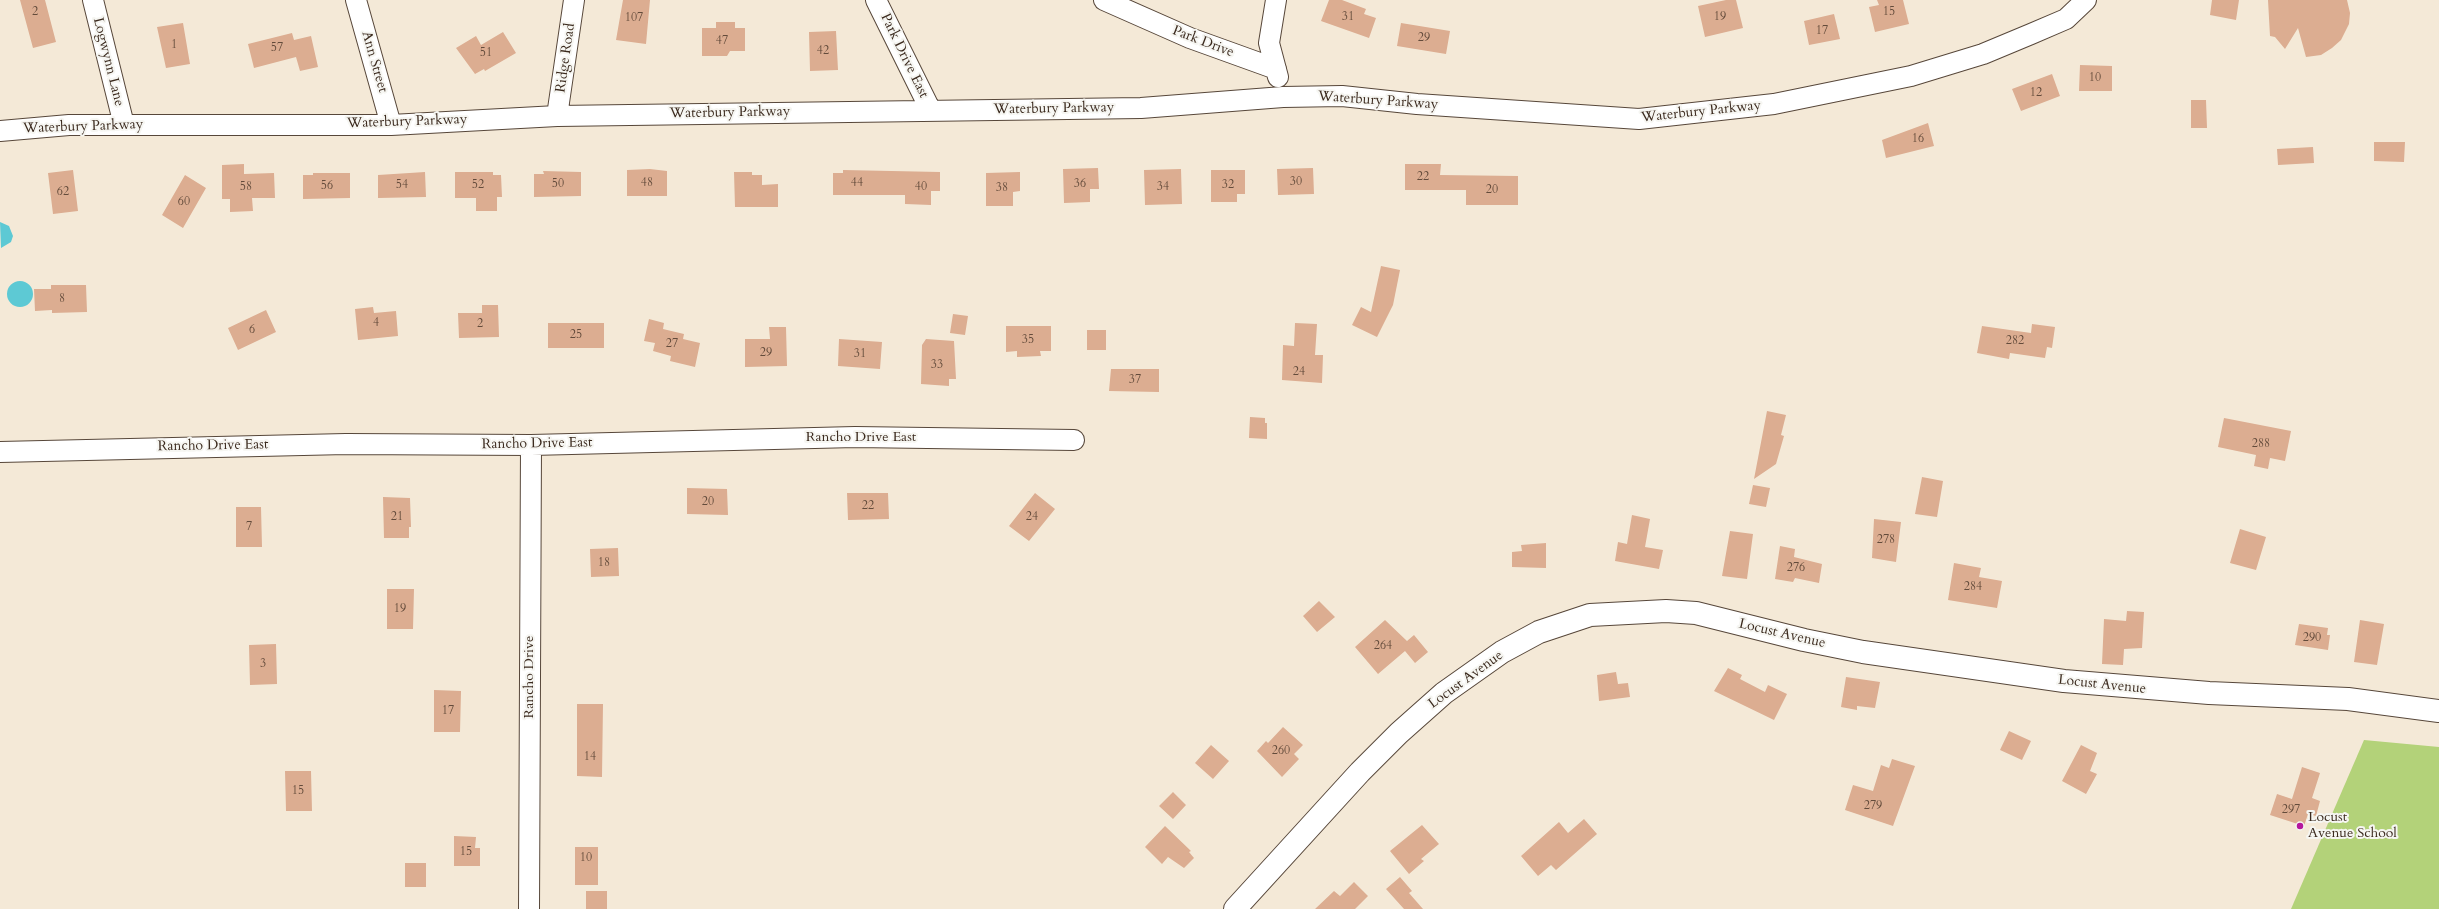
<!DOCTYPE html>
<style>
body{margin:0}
canvas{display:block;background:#f4e9d7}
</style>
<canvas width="2439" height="909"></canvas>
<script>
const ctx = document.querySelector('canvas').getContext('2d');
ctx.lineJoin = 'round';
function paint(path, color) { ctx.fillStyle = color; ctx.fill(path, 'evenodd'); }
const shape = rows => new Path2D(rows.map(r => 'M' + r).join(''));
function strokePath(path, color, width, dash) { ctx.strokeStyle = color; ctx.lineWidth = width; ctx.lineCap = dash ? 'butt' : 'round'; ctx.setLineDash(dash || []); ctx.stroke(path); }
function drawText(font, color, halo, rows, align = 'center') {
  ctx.font = font + ' Cardo,serif'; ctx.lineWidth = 4; ctx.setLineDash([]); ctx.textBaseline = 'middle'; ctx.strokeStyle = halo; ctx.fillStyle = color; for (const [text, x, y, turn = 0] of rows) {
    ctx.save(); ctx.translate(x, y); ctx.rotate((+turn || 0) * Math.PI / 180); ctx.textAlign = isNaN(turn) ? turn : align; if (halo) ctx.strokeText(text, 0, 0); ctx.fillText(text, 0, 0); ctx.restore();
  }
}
const green = shape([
 [2364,740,2439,747,2439,909,2291,909]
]);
const water = shape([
 [0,222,9,226,13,236,11,242,1,248],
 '7 294a13 13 0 1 1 26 0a13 13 0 1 1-26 0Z'
]);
const building = shape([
 [20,0,45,0,56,42,33,48],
 [623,0,650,0,646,44,616,40],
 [1329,0,1342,0,1366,9,1364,14,1376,18,1369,38,1321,21],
 [1726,0,1736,0,1743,28,1705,37,1698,6],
 [1877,0,1903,0,1909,24,1875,32,1869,7,1879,5],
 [2212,0,2239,0,2236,20,2210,15],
 [2268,0,2347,0,2350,13,2349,24,2341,40,2332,48,2321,55,2306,57,2298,28,2285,49,2275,37,2270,36],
 [1834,14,1840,39,1809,45,1804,21],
 [716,22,735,22,735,28,745,28,745,51,730,51,727,56,702,56,702,28,716,28],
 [183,23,190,64,166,68,157,27],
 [1401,23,1450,31,1446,54,1397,46],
 [836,31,838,70,810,71,809,32],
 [503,32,516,53,485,71,484,69,475,74,456,48,476,36,481,45],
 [292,33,294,40,311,36,318,67,300,71,296,57,254,68,248,44],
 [2080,65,2112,66,2112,91,2079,91],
 [2052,74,2060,96,2021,111,2012,89],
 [2191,100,2206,100,2207,128,2191,128],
 [1928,123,1934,146,1886,158,1882,140],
 [2374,142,2405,142,2404,162,2374,161],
 [2313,147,2314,163,2278,165,2277,149],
 [244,164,244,174,274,173,275,198,252,198,253,211,230,212,230,199,222,199,222,165],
 [1405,164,1441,164,1440,175,1518,176,1518,205,1466,205,1466,190,1405,190],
 [1098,168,1099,189,1090,189,1090,202,1064,203,1063,169],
 [1313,168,1314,194,1278,195,1277,169],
 [650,169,667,171,667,196,627,196,627,170],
 [1181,169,1182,204,1145,205,1144,170],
 [73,170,78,211,53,214,48,173],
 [843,170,940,172,940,191,931,191,931,205,905,204,905,195,833,195,833,173,843,173],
 [1211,170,1245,170,1245,194,1237,194,1237,202,1211,202],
 [543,171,581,172,581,196,534,197,534,174,544,174],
 [425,172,426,197,378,198,378,175],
 [455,172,493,172,493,175,501,175,502,197,497,197,497,211,476,211,476,198,455,198],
 [734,172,752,172,752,175,762,175,762,185,778,184,778,207,735,207],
 [1020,172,1020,191,1013,192,1013,206,986,206,986,173],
 [313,173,350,173,350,198,303,199,303,175,313,175],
 [185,175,206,188,183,228,162,215],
 [1381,266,1400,270,1393,305,1377,337,1352,325,1361,307,1371,312],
 [51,285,86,285,87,312,52,313,52,310,35,311,34,289,51,289],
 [482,305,498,305,499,337,459,338,458,313,482,313],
 [373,307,374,313,396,311,398,336,358,340,355,309],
 [266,310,276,332,238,350,228,328],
 [953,314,968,316,965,335,950,333],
 [649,319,664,323,663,329,684,334,683,339,700,343,695,367,670,361,671,356,653,351,655,343,644,341],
 [548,323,604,323,604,348,548,348],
 [1295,323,1317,324,1315,355,1323,355,1322,383,1282,380,1283,345,1294,346],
 [2032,324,2055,327,2052,348,2047,347,2045,358,2010,353,2009,359,1977,353,1982,326,2031,333],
 [1006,326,1051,326,1051,351,1040,351,1041,356,1017,357,1017,351,1006,352],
 [769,327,786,327,787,366,745,367,745,339,770,339],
 [1087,330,1106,330,1106,350,1087,350],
 [839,339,882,342,880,369,838,366],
 [926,339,954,341,956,379,949,379,949,386,921,384,922,345],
 [1111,369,1159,369,1159,392,1109,391],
 [1767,411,1786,415,1781,435,1784,436,1776,464,1754,479],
 [1250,417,1265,418,1265,423,1267,423,1267,439,1249,438],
 [2224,418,2291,431,2285,461,2270,458,2268,469,2254,466,2256,455,2218,447],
 [1922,477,1943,481,1937,517,1915,514],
 [1753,485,1770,488,1766,507,1749,504],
 [687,488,727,489,728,515,687,514],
 [847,493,888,493,889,519,848,520],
 [1035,493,1055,509,1029,541,1009,526],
 [383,497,410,498,411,527,409,527,409,538,384,538],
 [236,507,261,507,262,547,236,547],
 [1632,515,1650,519,1645,547,1663,550,1659,569,1615,561,1618,542,1627,544],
 [1874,519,1901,522,1896,562,1872,558],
 [2240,529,2266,537,2256,570,2230,563],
 [1730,531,1753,534,1747,579,1722,576],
 [1546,543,1546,568,1512,567,1512,552,1522,551,1521,545],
 [1780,546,1795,549,1794,557,1822,564,1819,583,1795,578,1793,582,1775,579],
 [618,548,619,576,591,577,590,549],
 [1954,563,1981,568,1979,577,2002,581,1997,608,1948,600],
 [387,589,414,589,413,629,387,629],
 [1319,601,1335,617,1317,632,1303,616],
 [2127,611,2144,612,2142,648,2124,649,2123,665,2102,664,2104,619,2126,621],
 [1385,620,1407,641,1414,635,1428,652,1415,663,1405,651,1378,674,1355,647],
 [2360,620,2384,624,2377,665,2354,662],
 [2299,624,2328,628,2327,635,2330,635,2328,650,2295,645],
 [276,644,277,684,250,685,249,645],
 [1728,668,1742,675,1740,679,1765,692,1768,685,1787,694,1774,720,1714,691],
 [1616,672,1618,684,1628,683,1630,697,1599,701,1597,675],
 [1846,677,1880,682,1875,708,1857,706,1857,710,1841,707],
 [434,690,461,691,460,732,434,732],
 [577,704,603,704,602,777,577,776],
 [1283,727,1303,745,1294,754,1299,759,1282,777,1257,751,1266,741,1268,743],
 [2009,731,2031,741,2022,760,2000,750],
 [1211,745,1229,761,1213,779,1195,763],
 [2081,745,2097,753,2090,771,2097,774,2086,794,2062,781],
 [1892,759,1915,766,1893,826,1845,810,1853,785,1873,791,1881,765,1889,768],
 [2302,767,2320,773,2312,798,2320,801,2316,816,2308,814,2304,826,2270,815,2277,794,2292,799],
 [285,771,311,771,312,811,286,811],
 [1173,792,1186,805,1173,819,1159,806],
 [1584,819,1597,834,1556,870,1551,865,1538,876,1521,856,1559,822,1568,833],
 [1422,825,1439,844,1421,859,1424,861,1409,874,1390,851],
 [1165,826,1191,851,1189,852,1194,858,1184,868,1168,857,1162,864,1145,847],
 [454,836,476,837,475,848,480,848,480,866,454,866],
 [575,847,598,847,598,885,575,885],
 [405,863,426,863,426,887,405,887],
 [1400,877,1412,891,1409,893,1423,909,1404,909,1386,889],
 [1354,882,1368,896,1355,909,1315,909,1334,891,1340,896],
 [586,891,607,891,607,909,586,909]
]);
const minor = shape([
 [93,0,124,125],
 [356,0,391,125],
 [876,0,931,111],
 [1104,0,1190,38,1276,69],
 [1276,0,1269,43,1278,77],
 [557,116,574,0],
 [0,131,69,125,391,125,557,116,1141,108,1283,97,1342,96,1417,104,1639,119,1774,104,1911,76,1983,54,2031,34,2066,19,2086,0],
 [0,452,346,444,531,445,855,437,1074,440],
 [529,909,531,445]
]);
const tertiary = shape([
 [1235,909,1360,772,1399,733,1444,693,1502,652,1539,632,1590,615,1666,611,1696,613,1804,640,1863,652,2064,681,2209,693,2348,699,2439,711]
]);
const markers = [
 [2300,826,4,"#b5179e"]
];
const numberNames = [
 ["2",35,12],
 ["15",1889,12],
 ["31",1348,17],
 ["19",1720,17],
 ["107",634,18],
 ["17",1822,31],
 ["29",1424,38],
 ["47",722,41],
 ["1",174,45],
 ["57",277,48],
 ["42",823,51],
 ["51",486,53],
 ["10",2095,78],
 ["12",2036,93],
 ["16",1918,139],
 ["22",1423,177],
 ["30",1296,182],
 ["48",647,183],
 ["44",857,183],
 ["50",558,184],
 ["36",1080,184],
 ["54",402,185],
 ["52",478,185],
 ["32",1228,185],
 ["56",327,186],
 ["58",246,187],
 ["40",921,187],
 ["34",1163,187],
 ["38",1002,188],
 ["20",1492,190],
 ["62",63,192],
 ["60",184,202],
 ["8",62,299],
 ["4",376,323],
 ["2",480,324],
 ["6",252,330],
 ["25",576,335],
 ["35",1028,340],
 ["282",2015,341],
 ["27",672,344],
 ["29",766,353],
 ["31",860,354],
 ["33",937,365],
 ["24",1299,372],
 ["37",1135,380],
 ["288",2261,444],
 ["20",708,502],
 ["22",868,506],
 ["21",397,517],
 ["24",1032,517],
 ["7",249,527],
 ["278",1886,540],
 ["18",604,563],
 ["276",1796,568],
 ["284",1973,587],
 ["19",400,609],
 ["290",2312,638],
 ["264",1383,646],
 ["3",263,664],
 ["17",448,711],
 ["260",1281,751],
 ["14",590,757],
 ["15",298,791],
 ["279",1873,806],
 ["297",2291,810],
 ["15",466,852],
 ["10",586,858]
];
const streetNames = [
 ["Park Drive",1203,42,21],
 ["Park Drive East",904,56,64],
 ["Ridge Road",566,58,-82],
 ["Logwynn Lane",108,62,76],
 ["Ann Street",374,62,74],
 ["Waterbury Parkway",1378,101,4],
 ["Waterbury Parkway",1054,109,-1],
 ["Waterbury Parkway",1701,112,-6],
 ["Waterbury Parkway",730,113,-1],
 ["Waterbury Parkway",407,122,-2],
 ["Waterbury Parkway",83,127,-2],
 ["Rancho Drive East",861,438],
 ["Rancho Drive East",537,444,-1],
 ["Rancho Drive East",213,446,-1],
 ["Locust Avenue",1782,634,13],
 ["Rancho Drive",530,677,-90],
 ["Locust Avenue",1466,680,-36],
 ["Locust Avenue",2102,685,6]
];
const poiNames = [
 ["Locust",2308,818],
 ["Avenue School",2308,834]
];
paint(green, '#b3d279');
paint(water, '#5dc9d4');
paint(building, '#dcad91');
strokePath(minor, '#57473a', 22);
strokePath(tertiary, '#57473a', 24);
strokePath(minor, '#fff', 20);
strokePath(tertiary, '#fff', 22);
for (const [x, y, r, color] of markers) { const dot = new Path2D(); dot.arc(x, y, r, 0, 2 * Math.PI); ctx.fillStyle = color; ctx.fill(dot); strokePath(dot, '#f6f6f2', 1.5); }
drawText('12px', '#634b3b', null, numberNames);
drawText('14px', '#3b2a1e', '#f6f6f2', streetNames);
drawText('14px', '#3b2a1e', '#f6f6f2', poiNames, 'left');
</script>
